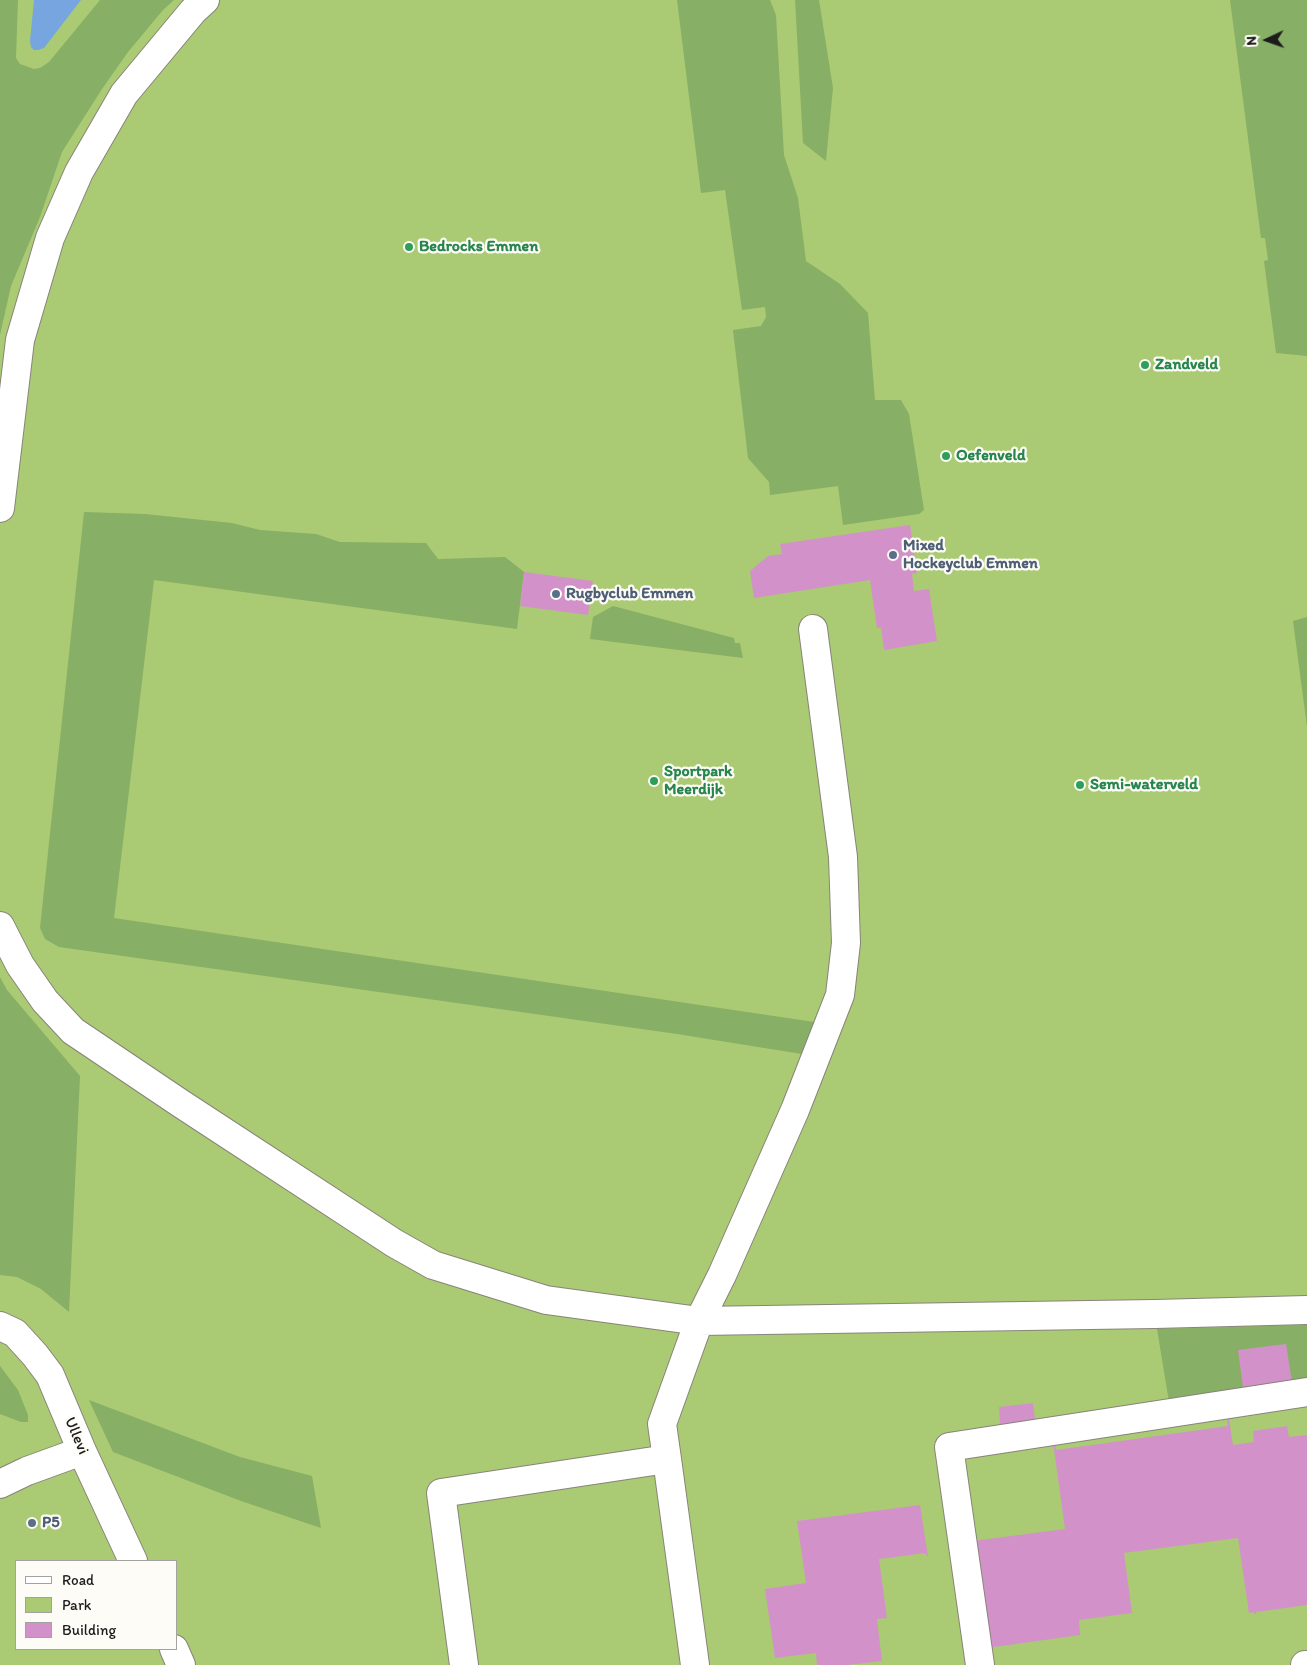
<!DOCTYPE html>
<style>
body{margin:0}
#map{position:relative;width:1307px;height:1665px;overflow:hidden;background:#f2ecd6;font-family:Itim,sans-serif}
canvas{display:block}
.legend{position:absolute;left:15px;top:1560px;width:162px;height:90px;box-sizing:border-box;background:#fdfcf7;border:1px solid #a3a29f;margin:0;padding:6px 9px;list-style:none;font-size:15px;color:#1c1c1c}
.legend li{display:flex;align-items:center;gap:10px;height:25px}
.legend b{width:25px;border:1px solid #a3a29f}
.north{position:absolute;left:1242px;top:15px;width:50px;height:50px;-webkit-text-stroke:4px #fdfcf7;paint-order:stroke;rotate:267deg;font-size:14px;font-weight:700;line-height:20px;text-align:center;color:#1c1c1c}
.north::after{content:'';display:block;margin:auto;width:18px;height:22px;background:#1c1c1c;clip-path:polygon(50% 0,100% 100%,50% 72%,0 100%)}
</style>
<div id="map">
<canvas width="1307" height="1665"></canvas>
<ul class="legend">
<li><b style="height:6px;background:#fff"></b>Road</li>
<li><b style="height:14px;background:#aacb73"></b>Park</li>
<li><b style="height:14px;background:#d391ca"></b>Building</li>
</ul>
<div class="north">N</div>
</div>
<script>
const ctx = document.querySelector('canvas').getContext('2d');
ctx.lineJoin = 'round';
function paint(path, color) { ctx.fillStyle = color; ctx.fill(path, 'evenodd'); }
const shape = rows => new Path2D(rows.map(r => 'M' + r).join(''));
function strokePath(path, color, width, dash) { ctx.strokeStyle = color; ctx.lineWidth = width; ctx.lineCap = dash ? 'butt' : 'round'; ctx.setLineDash(dash || []); ctx.stroke(path); }
function drawText(font, color, halo, rows, align = 'center') {
  ctx.font = font + ' Itim,sans-serif'; ctx.lineWidth = 4.5; ctx.setLineDash([]); ctx.textBaseline = 'middle'; ctx.strokeStyle = halo; ctx.fillStyle = color; for (const [text, x, y, turn = 0] of rows) {
    ctx.save(); ctx.translate(x, y); ctx.rotate((+turn || 0) * Math.PI / 180); ctx.textAlign = isNaN(turn) ? turn : align; if (halo) ctx.strokeText(text, 0, 0); ctx.fillText(text, 0, 0); ctx.restore();
  }
}
const green = shape([
 [0,0,1307,0,1307,1665,0,1665],
 [16,1561,176,1561,176,1649,16,1649]
]);
const forest = shape([
 [0,0,18,0,16,58,20,64,34,69,40,68,49,62,100,0,174,0,163,10,128,52,102,89,62,152,40,217,11,286,0,335],
 [677,0,770,0,776,15,784,155,798,198,806,261,840,284,868,313,875,400,901,400,909,414,924,510,919,514,843,525,838,486,770,495,769,482,748,458,733,330,761,326,766,317,765,307,742,310,725,190,701,193],
 [795,0,819,0,833,88,826,161,803,143],
 [1230,0,1307,0,1307,356,1276,353,1264,261,1268,260,1265,238,1261,238],
 [84,512,145,514,232,523,260,530,316,534,340,542,426,543,438,559,505,557,524,572,517,629,154,580,114,918,821,1023,808,1055,677,1034,59,947,45,939,40,928],
 [613,606,734,638,735,643,740,643,743,658,590,639,593,617],
 [1307,617,1307,727,1293,621],
 [0,977,7,990,80,1076,69,1312,41,1289,17,1277,0,1275],
 [1307,1325,1307,1385,1169,1402,1157,1329],
 [0,1366,18,1390,28,1415,28,1422,21,1422,0,1414],
 [89,1400,240,1457,312,1476,321,1528,241,1501,113,1452]
]);
const water = shape([
 [34,0,81,0,44,48,38,50,34,50,31,47,30,41]
]);
const building = shape([
 [910,525,917,573,912,574,914,591,929,589,937,641,884,650,881,628,877,628,870,580,754,598,750,571,768,556,782,554,780,544],
 [524,572,593,581,588,615,520,606],
 [1286,1344,1292,1382,1243,1388,1238,1350],
 [1033,1403,1035,1420,1000,1425,999,1407],
 [1227,1419,1229,1419,1233,1445,1254,1442,1253,1431,1287,1426,1289,1437,1307,1435,1307,1605,1256,1612,1256,1614,1254,1614,1254,1612,1249,1613,1238,1538,1124,1553,1132,1613,1079,1620,1080,1635,987,1648,973,1541,1065,1529,1053,1442,1055,1442,1056,1450,1228,1426],
 [920,1505,928,1557,925,1553,879,1559,887,1618,877,1619,882,1661,848,1665,817,1665,816,1653,775,1658,765,1589,806,1583,797,1521]
]);
const minor = shape([
 [0,508,20,340,50,238,79,172,124,94,193,11,205,0],
 [0,926,20,965,45,1001,73,1031,180,1103,394,1243,433,1265,546,1300,699,1321,1155,1314,1307,1310],
 [0,1326,15,1333,35,1355,50,1375,82,1451,133,1561],
 [667,1459,662,1424,699,1321,722,1275,795,1110,840,995,846,943,843,857,813,629],
 [0,1484,27,1471,82,1451],
 [174,1649,181,1665],
 [464,1665,441,1493,667,1459,695,1665],
 [980,1665,949,1447,1307,1392],
 [1305,1665,1307,1665]
]);
const markers = [
 [409,247,5,"#2e9e5b"],
 [1145,365,5,"#2e9e5b"],
 [946,456,5,"#2e9e5b"],
 [893,555,5,"#5c6f8a"],
 [556,594,5,"#5c6f8a"],
 [654,781,5,"#2e9e5b"],
 [1080,785,5,"#2e9e5b"],
 [32,1523,5,"#5c6f8a"]
];
const leisureNames = [
 ["Bedrocks Emmen",419,247],
 ["Zandveld",1155,365],
 ["Oefenveld",956,456],
 ["Sportpark",664,772],
 ["Meerdijk",664,790],
 ["Semi-waterveld",1090,785]
];
const serviceNames = [
 ["Mixed",903,546],
 ["Hockeyclub Emmen",903,564],
 ["Rugbyclub Emmen",566,594],
 ["P5",42,1523]
];
const streetNames = [
 ["Ullevi",76,1436,67]
];
paint(green, '#aacb73');
paint(forest, '#87af65');
paint(water, '#77a5e0');
paint(building, '#d391ca');
strokePath(minor, '#878479', 30);
strokePath(minor, '#fff', 28);
for (const [x, y, r, color] of markers) { const dot = new Path2D(); dot.arc(x, y, r, 0, 2 * Math.PI); ctx.fillStyle = color; ctx.fill(dot); strokePath(dot, '#fdfcf7', 2); }
drawText('bold 16px', '#27864d', '#fdfcf7', leisureNames, 'left');
drawText('bold 16px', '#4e5e75', '#fdfcf7', serviceNames, 'left');
drawText('16px', '#1c1c1c', '#fdfcf7', streetNames);
</script>
